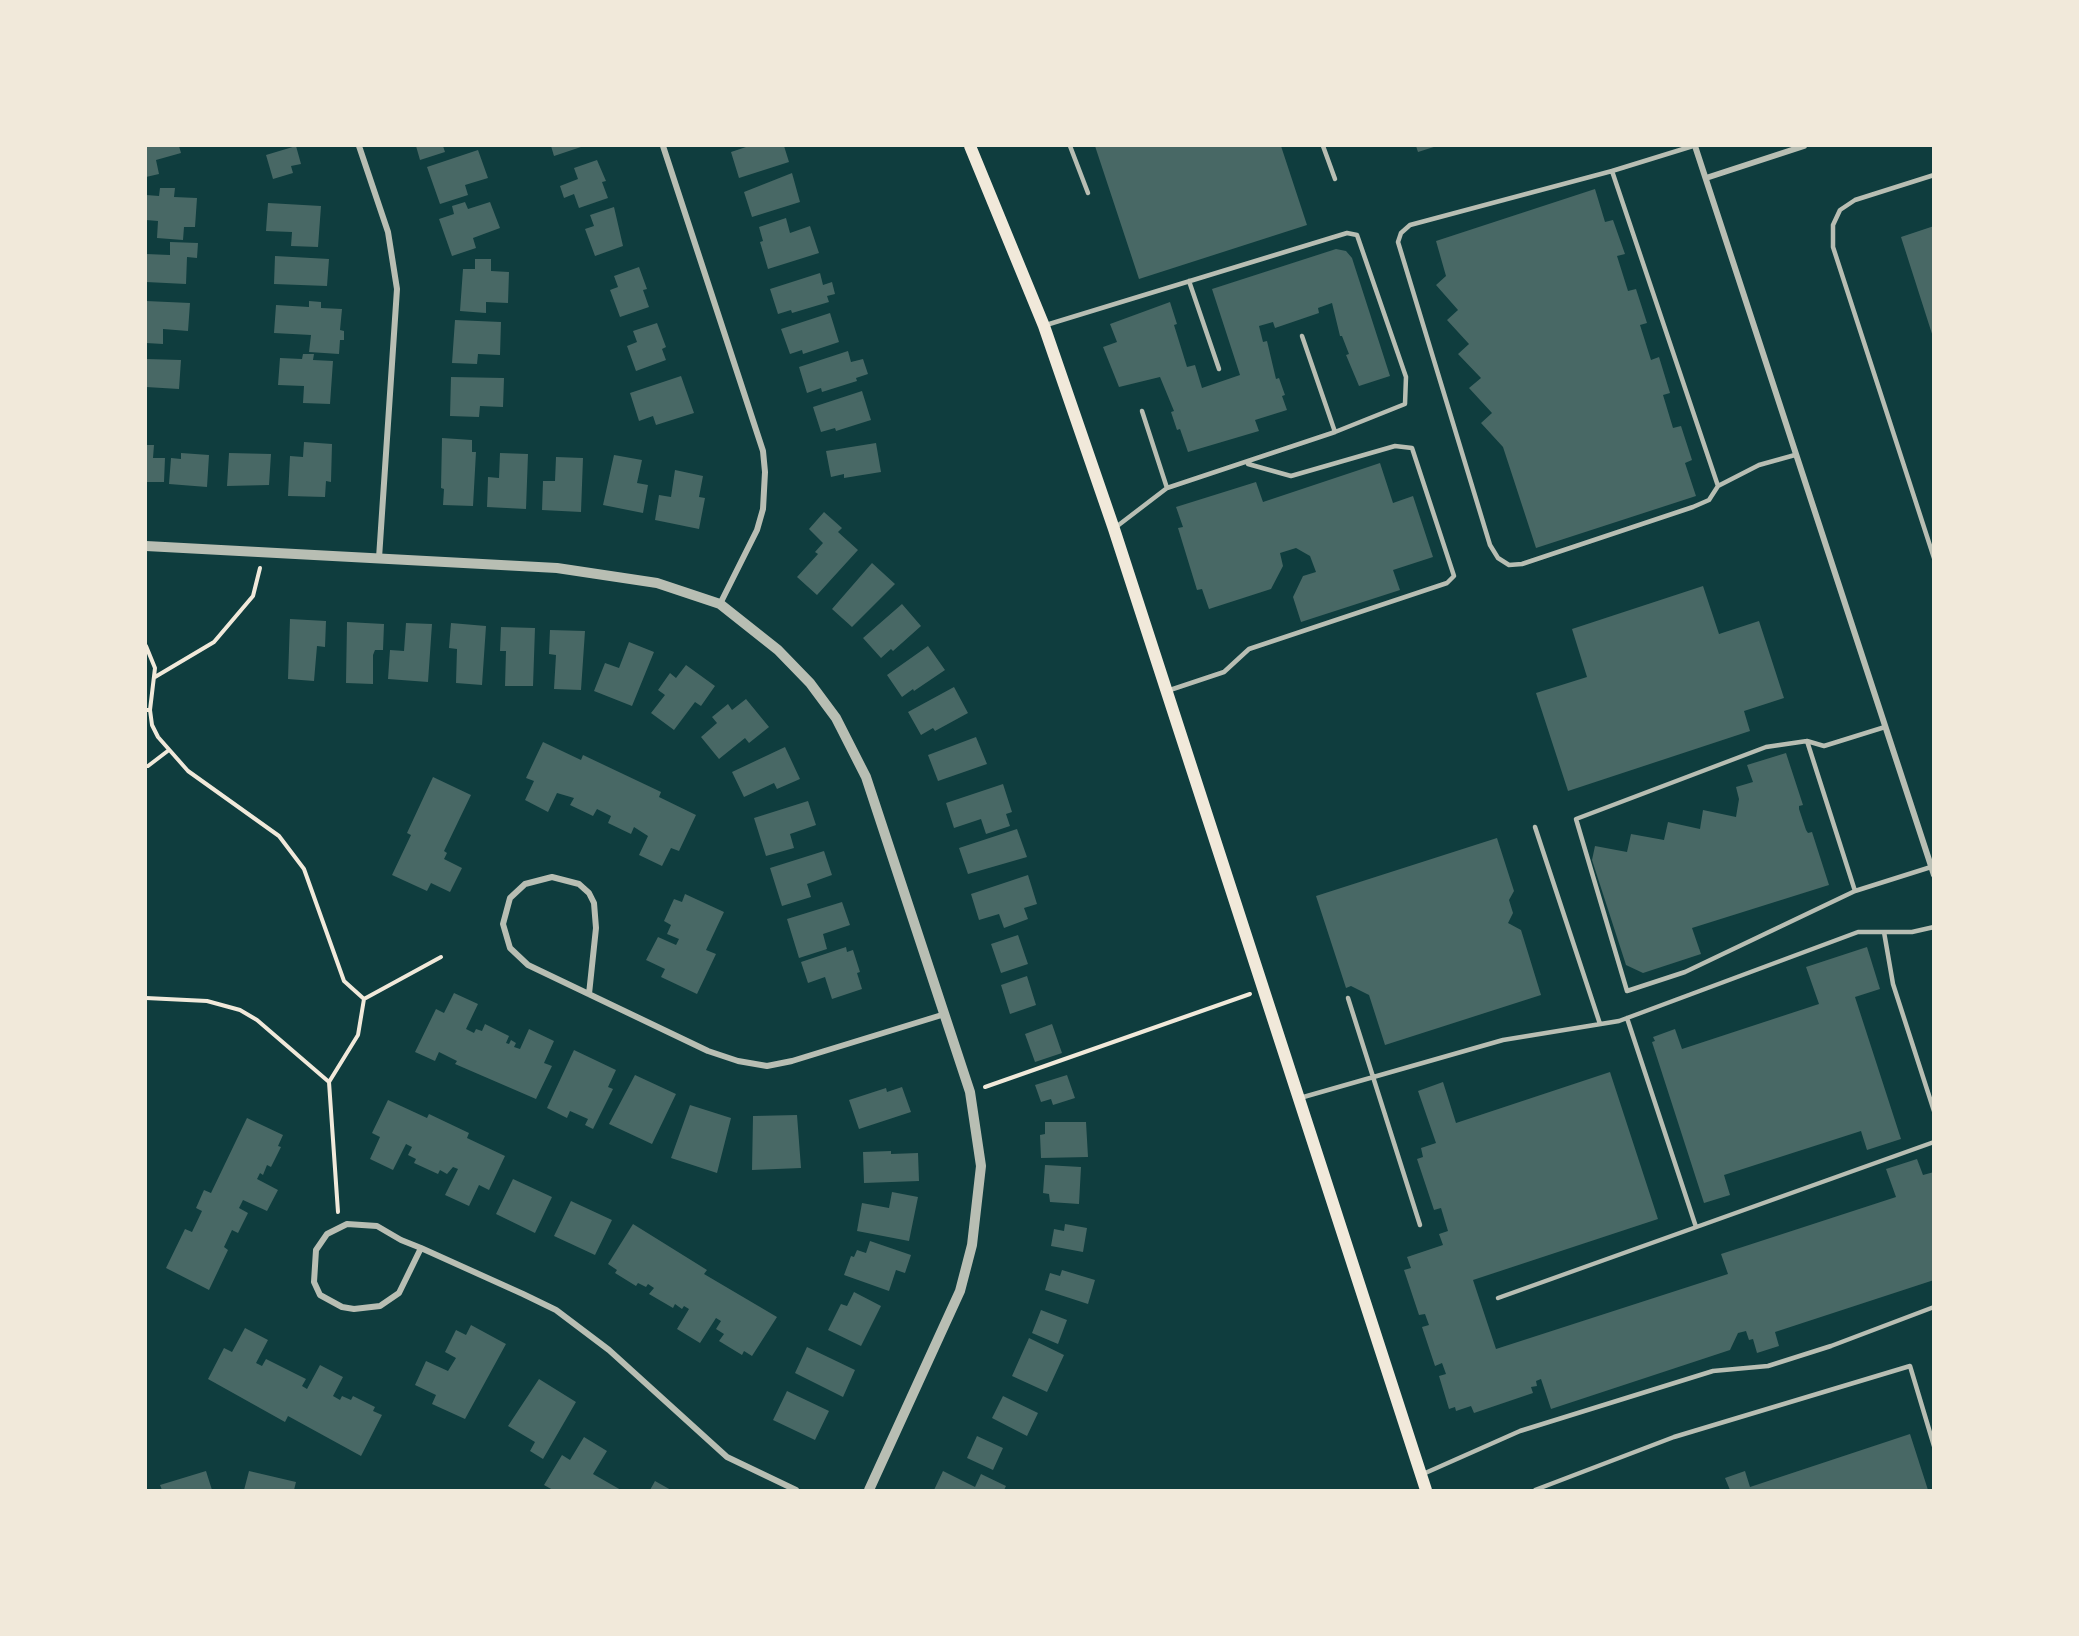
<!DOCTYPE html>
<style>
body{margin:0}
#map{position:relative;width:2079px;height:1636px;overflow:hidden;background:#0f3d3e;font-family:"Archivo Narrow",sans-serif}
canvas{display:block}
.frame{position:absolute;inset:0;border:147px solid #f1e9da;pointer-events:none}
</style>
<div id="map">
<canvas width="2079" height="1636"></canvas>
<div class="frame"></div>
</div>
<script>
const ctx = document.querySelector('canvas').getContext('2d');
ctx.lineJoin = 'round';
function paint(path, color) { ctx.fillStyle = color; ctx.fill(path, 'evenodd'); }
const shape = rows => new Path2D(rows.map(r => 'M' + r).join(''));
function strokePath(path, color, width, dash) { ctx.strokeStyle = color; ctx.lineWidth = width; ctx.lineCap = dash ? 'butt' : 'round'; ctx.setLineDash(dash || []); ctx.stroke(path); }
const building = shape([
 [146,146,179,146,181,153,156,160,159,174,146,177],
 [296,146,301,164,291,166,293,173,273,179,266,155],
 [416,146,443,146,445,152,420,160],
 [551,146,584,146,554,156],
 [749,146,784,146,789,162,739,178,731,152],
 [1095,146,1281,146,1307,225,1139,279],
 [1416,146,1437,146,1418,152],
 [478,150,488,178,465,185,468,195,440,204,427,167],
 [597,160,606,181,602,182,608,198,579,208,574,194,564,198,560,186,578,179,574,168],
 [792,173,800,202,752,217,744,192],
 [160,188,175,188,174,197,197,198,195,227,184,227,183,240,157,238,158,221,146,220,146,195,159,196],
 [1595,189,1605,222,1613,220,1625,254,1617,256,1628,291,1636,289,1647,323,1640,325,1651,360,1659,357,1670,393,1663,395,1673,428,1681,426,1692,460,1685,463,1696,496,1536,548,1503,447,1481,423,1492,413,1469,388,1481,378,1458,354,1469,344,1447,320,1458,310,1436,285,1446,276,1436,241],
 [465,202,468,209,490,202,500,228,473,238,476,248,452,256,439,219,454,214,452,206],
 [268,203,321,206,318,247,291,246,292,232,266,231],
 [614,207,623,246,595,256,585,229,594,226,590,215],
 [786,218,790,233,810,226,819,253,768,269,760,242,763,241,759,227],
 [1934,226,1934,337,1933,337,1901,237],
 [170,242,198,243,197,258,187,257,186,284,146,282,146,254,170,255],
 [1336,249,1346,251,1352,258,1390,376,1359,386,1346,355,1349,354,1342,336,1340,336,1332,303,1318,308,1319,313,1275,328,1273,322,1259,326,1263,342,1267,341,1276,379,1279,378,1285,395,1282,396,1287,410,1255,420,1259,431,1188,452,1180,429,1177,430,1171,412,1174,411,1160,377,1119,387,1103,347,1117,342,1110,324,1170,302,1177,324,1174,325,1187,367,1195,365,1202,388,1240,375,1212,289],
 [275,256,329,259,327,286,274,284],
 [475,259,491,259,491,271,509,272,508,303,486,302,486,313,460,311,463,269,475,269],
 [639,267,647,289,643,290,649,307,620,317,610,290,618,287,614,276],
 [820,273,823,285,832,282,835,294,827,296,829,302,792,313,791,310,778,314,770,289],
 [146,301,190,303,188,331,163,329,163,344,146,343],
 [309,301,321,302,321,308,342,309,340,330,344,331,344,340,340,340,339,354,309,352,311,335,274,333,276,305,309,307],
 [830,313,839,342,803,354,802,350,790,354,781,329],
 [455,320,501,322,500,355,478,354,477,364,452,363],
 [657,323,666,347,662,349,666,360,636,371,627,346,637,342,633,331],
 [848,351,851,362,863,359,868,374,856,378,857,381,822,392,821,388,807,393,799,367],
 [303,354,314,354,313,360,333,361,330,404,303,403,304,386,278,385,280,358,302,359],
 [146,359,181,360,179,389,146,387],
 [681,376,694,413,656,425,653,416,639,421,630,393],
 [451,377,504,378,503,407,480,406,479,417,450,416],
 [862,391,871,420,836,431,835,428,821,432,813,407],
 [442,438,472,440,472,452,476,452,473,506,443,505,444,489,441,488],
 [304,442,332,444,331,482,326,481,325,497,288,496,290,456,303,457],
 [876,443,881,472,844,478,844,474,831,477,826,451],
 [146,445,154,445,153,458,165,458,164,482,146,482],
 [181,453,209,455,207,487,169,484,171,458,181,459],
 [229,453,271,454,269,485,227,486],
 [500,453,528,454,526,509,487,507,488,477,499,478],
 [614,455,642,460,637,483,648,485,643,513,603,505],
 [556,457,583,458,581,512,542,510,543,481,555,481],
 [1380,463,1393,503,1413,496,1433,557,1393,570,1400,590,1301,622,1293,597,1303,576,1316,572,1310,556,1296,548,1280,553,1283,566,1271,589,1209,609,1202,589,1197,590,1178,528,1183,527,1176,507,1256,482,1263,502],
 [675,470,703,476,699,497,705,498,699,529,655,520,659,495,671,497],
 [824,512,842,528,838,532,858,550,817,595,797,577,818,554,815,552,823,543,809,529],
 [872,563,895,584,852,627,832,609],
 [1703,586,1719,634,1759,621,1784,698,1744,711,1750,731,1568,791,1536,693,1587,677,1572,629],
 [902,604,921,626,893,651,891,649,881,658,863,638],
 [290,619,326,621,325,647,317,646,314,681,288,679],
 [347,622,384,624,383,650,375,650,373,655,373,684,346,683],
 [406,623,432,624,428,682,388,679,390,650,404,651],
 [451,623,486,626,482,685,456,683,457,649,449,648],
 [501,627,535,628,533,686,505,686,506,651,500,651],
 [550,630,585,631,581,690,554,689,556,655,549,654],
 [629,642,654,652,632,706,594,691,605,663,619,668],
 [928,646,945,670,914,691,913,689,902,697,887,675],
 [686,665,715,686,701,706,695,702,674,730,651,713,665,695,658,690,670,673,676,678],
 [954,687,968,713,935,731,933,728,921,735,908,712],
 [746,699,769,727,749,743,745,738,719,759,701,737,717,723,712,717,728,704,732,710],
 [976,737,987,764,938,781,928,755],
 [543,742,581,760,583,755,659,791,661,792,659,797,696,815,679,851,671,848,662,866,639,855,648,836,634,827,631,834,608,823,611,816,597,809,593,816,570,805,574,798,557,793,548,812,525,800,534,781,526,778],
 [785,747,800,779,777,789,774,783,744,797,732,772],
 [1786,753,1803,805,1799,806,1799,809,1806,830,1808,833,1812,832,1829,885,1692,928,1701,954,1643,973,1626,965,1592,860,1595,846,1627,852,1631,834,1664,840,1668,822,1700,829,1703,810,1736,817,1739,799,1736,787,1753,782,1747,765],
 [433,777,471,795,444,851,447,853,444,859,462,868,450,892,431,883,427,891,392,875,411,835,407,833],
 [1003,784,1012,812,1006,814,1010,826,986,834,981,819,954,828,946,803],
 [808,801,816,825,790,834,794,848,766,856,754,818],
 [1017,829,1027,857,968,874,959,848],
 [1497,838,1514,891,1509,900,1513,913,1508,923,1521,930,1541,995,1385,1045,1369,995,1351,986,1346,988,1316,896],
 [824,851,832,875,807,884,811,897,782,906,770,868],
 [1028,875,1037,904,1024,908,1028,919,1004,928,999,914,979,920,971,894],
 [685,894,724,912,706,950,716,954,697,994,661,977,665,969,646,960,658,937,676,945,679,939,667,934,671,925,664,921,674,899,682,902],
 [842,902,850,925,823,934,827,949,799,958,787,919],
 [1018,935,1028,964,1001,973,991,944],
 [846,947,847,952,853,950,860,972,857,973,862,989,832,999,825,977,808,983,801,962],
 [1867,947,1880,989,1855,997,1901,1139,1867,1150,1861,1131,1724,1175,1730,1195,1704,1203,1652,1042,1655,1041,1653,1037,1675,1029,1682,1049,1819,1004,1806,967],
 [1027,976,1036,1005,1010,1014,1001,985],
 [454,993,478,1004,466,1029,474,1033,476,1029,482,1031,485,1024,509,1036,506,1043,509,1044,511,1040,516,1043,514,1047,520,1049,529,1029,554,1041,544,1063,552,1066,536,1099,455,1064,457,1061,439,1052,435,1061,415,1052,436,1009,444,1013],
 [1052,1024,1062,1053,1035,1062,1025,1034],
 [574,1050,616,1070,608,1087,613,1089,593,1129,585,1125,588,1119,570,1111,567,1118,547,1108],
 [1610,1072,1658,1219,1473,1280,1496,1349,1728,1274,1721,1254,1896,1197,1886,1169,1917,1159,1923,1175,1934,1172,1934,1280,1775,1332,1779,1346,1757,1353,1753,1339,1749,1340,1746,1331,1738,1333,1730,1350,1551,1409,1541,1379,1536,1381,1537,1386,1531,1387,1533,1393,1474,1413,1471,1406,1456,1411,1455,1407,1449,1409,1439,1376,1446,1374,1442,1363,1435,1366,1422,1327,1429,1325,1425,1314,1419,1315,1404,1270,1411,1268,1407,1257,1443,1245,1439,1234,1448,1231,1441,1208,1434,1210,1417,1159,1423,1157,1421,1148,1436,1143,1418,1091,1443,1082,1456,1123],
 [635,1075,676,1094,652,1144,609,1124],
 [1067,1075,1075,1098,1053,1105,1051,1099,1041,1102,1035,1085],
 [902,1087,911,1112,859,1129,849,1100,886,1088,887,1092],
 [388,1100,427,1118,429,1114,469,1133,467,1138,505,1156,489,1190,479,1185,469,1206,445,1195,458,1169,453,1167,447,1174,440,1170,438,1174,414,1163,416,1159,408,1155,412,1147,406,1144,393,1170,370,1159,380,1137,372,1133],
 [690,1105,731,1118,717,1173,671,1158],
 [797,1115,801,1168,752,1170,753,1116],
 [247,1118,283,1135,278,1146,281,1147,271,1167,267,1165,263,1175,260,1173,257,1179,278,1190,267,1211,243,1200,239,1208,248,1213,238,1233,232,1230,224,1247,228,1250,209,1290,166,1268,185,1229,192,1232,202,1211,196,1208,204,1190,211,1193],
 [1045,1122,1086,1122,1088,1157,1041,1158,1040,1135,1045,1134],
 [891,1151,891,1154,918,1153,919,1181,864,1183,863,1152],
 [1045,1165,1081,1167,1079,1204,1050,1202,1049,1194,1043,1193],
 [513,1179,552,1197,535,1233,496,1214],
 [892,1192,918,1197,909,1241,857,1231,862,1203,889,1208],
 [571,1201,612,1220,595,1255,554,1236],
 [633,1224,707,1270,704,1274,777,1317,752,1356,744,1351,742,1355,719,1341,724,1334,716,1329,721,1321,716,1318,700,1343,677,1329,689,1309,684,1306,682,1309,675,1304,673,1308,649,1294,654,1288,648,1284,646,1287,638,1283,636,1286,615,1273,617,1270,608,1264],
 [1065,1224,1087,1228,1083,1252,1051,1246,1054,1229,1064,1231],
 [870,1241,911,1255,905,1273,896,1270,889,1291,844,1275,851,1256,854,1257,857,1250,866,1253],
 [1062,1270,1095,1280,1088,1304,1045,1290,1050,1273,1060,1276],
 [854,1292,881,1306,861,1346,828,1330,841,1304,847,1306],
 [1041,1310,1067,1320,1058,1344,1032,1333],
 [471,1325,506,1344,465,1419,432,1404,436,1395,415,1385,426,1361,448,1371,456,1358,445,1352,456,1330,466,1335],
 [245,1328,268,1340,256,1363,262,1366,266,1359,306,1379,302,1386,307,1389,320,1365,343,1377,333,1396,340,1400,342,1396,351,1400,353,1396,375,1407,373,1411,382,1415,361,1456,288,1416,285,1422,208,1379,224,1348,232,1352],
 [1029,1338,1064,1355,1047,1392,1012,1376],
 [807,1347,855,1370,843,1397,795,1373],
 [539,1379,576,1402,543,1459,530,1451,535,1442,508,1426],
 [787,1391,829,1411,815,1440,773,1420],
 [1003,1396,1038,1413,1027,1436,992,1418],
 [1910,1434,1928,1490,1730,1490,1725,1478,1745,1471,1750,1487],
 [977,1436,1003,1448,993,1470,967,1458],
 [584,1437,607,1451,593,1474,621,1490,553,1490,544,1485,562,1455,570,1460],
 [206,1471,212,1490,162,1490,160,1485],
 [249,1471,296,1482,294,1490,244,1490],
 [943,1471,975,1487,981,1474,1006,1486,1004,1490,934,1490],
 [655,1481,671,1490,650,1490]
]);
const path = shape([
 [146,646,155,668,150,710,146,710],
 [155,677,214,642,253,596,260,568],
 [150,710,152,725,158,737,188,771,279,836,304,869,344,981,364,999,358,1035,329,1082],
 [148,766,169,750],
 [146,998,207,1001,240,1010,257,1020,329,1082,338,1212],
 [364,999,441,957],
 [985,1087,1250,994]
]);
const service = shape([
 [1070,146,1088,193],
 [1323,146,1335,179],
 [1693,146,1612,171,1410,225,1401,233,1398,242,1490,545,1498,558,1509,565,1522,564,1693,507,1709,500,1718,486,1759,465,1795,455],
 [1612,171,1718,486],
 [1934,175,1855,200,1840,210,1833,225,1833,247,1934,558],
 [1189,281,1219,369],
 [1046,325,1347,233,1357,235,1406,377,1405,404,1335,432,1167,488,1116,527],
 [1302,336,1335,432],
 [1142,411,1167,488],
 [1167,691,1224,672,1249,649,1447,583,1454,576,1412,448,1395,446,1291,476,1248,464],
 [1885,727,1824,746,1807,741,1766,747,1576,819,1627,991,1685,972,1855,891,1931,867],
 [1807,741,1855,891],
 [1535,827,1600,1024],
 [1884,932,1893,984,1934,1111],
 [1348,998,1420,1225],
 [1627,1018,1696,1227],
 [1300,1098,1503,1040,1619,1021,1858,932,1912,932,1934,927],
 [1498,1298,1934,1142],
 [1423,1474,1520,1431,1713,1371,1768,1366,1831,1346,1934,1307],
 [1535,1490,1674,1437,1910,1366,1934,1446]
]);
const minor = shape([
 [359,146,388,232,397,289,379,558],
 [663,146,763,451,765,472,763,509,757,530,720,604],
 [1695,146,1934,875],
 [1706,178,1804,146],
 [589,994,596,928,594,903,589,893,579,884,552,877,525,884,510,898,503,924,510,948,528,965,708,1051,738,1061,767,1066,792,1061,945,1014],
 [421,1248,399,1293,380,1306,354,1309,342,1307,320,1295,314,1282,316,1250,327,1234,347,1224,377,1226,401,1240,421,1248,523,1294,556,1310,609,1350,727,1457,796,1490]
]);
const tertiary = shape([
 [146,546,557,568,657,583,720,604,778,650,810,683,836,718,866,777,970,1092,981,1166,972,1245,960,1291,869,1490]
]);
const secondary = shape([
 [970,146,1044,326,1114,529,1426,1490]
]);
paint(building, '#486865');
strokePath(path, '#f1e9da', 4);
strokePath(service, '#b8beb3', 4.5);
strokePath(minor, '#b8beb3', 6);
strokePath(tertiary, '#b8beb3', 10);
strokePath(secondary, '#f1e9da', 12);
</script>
